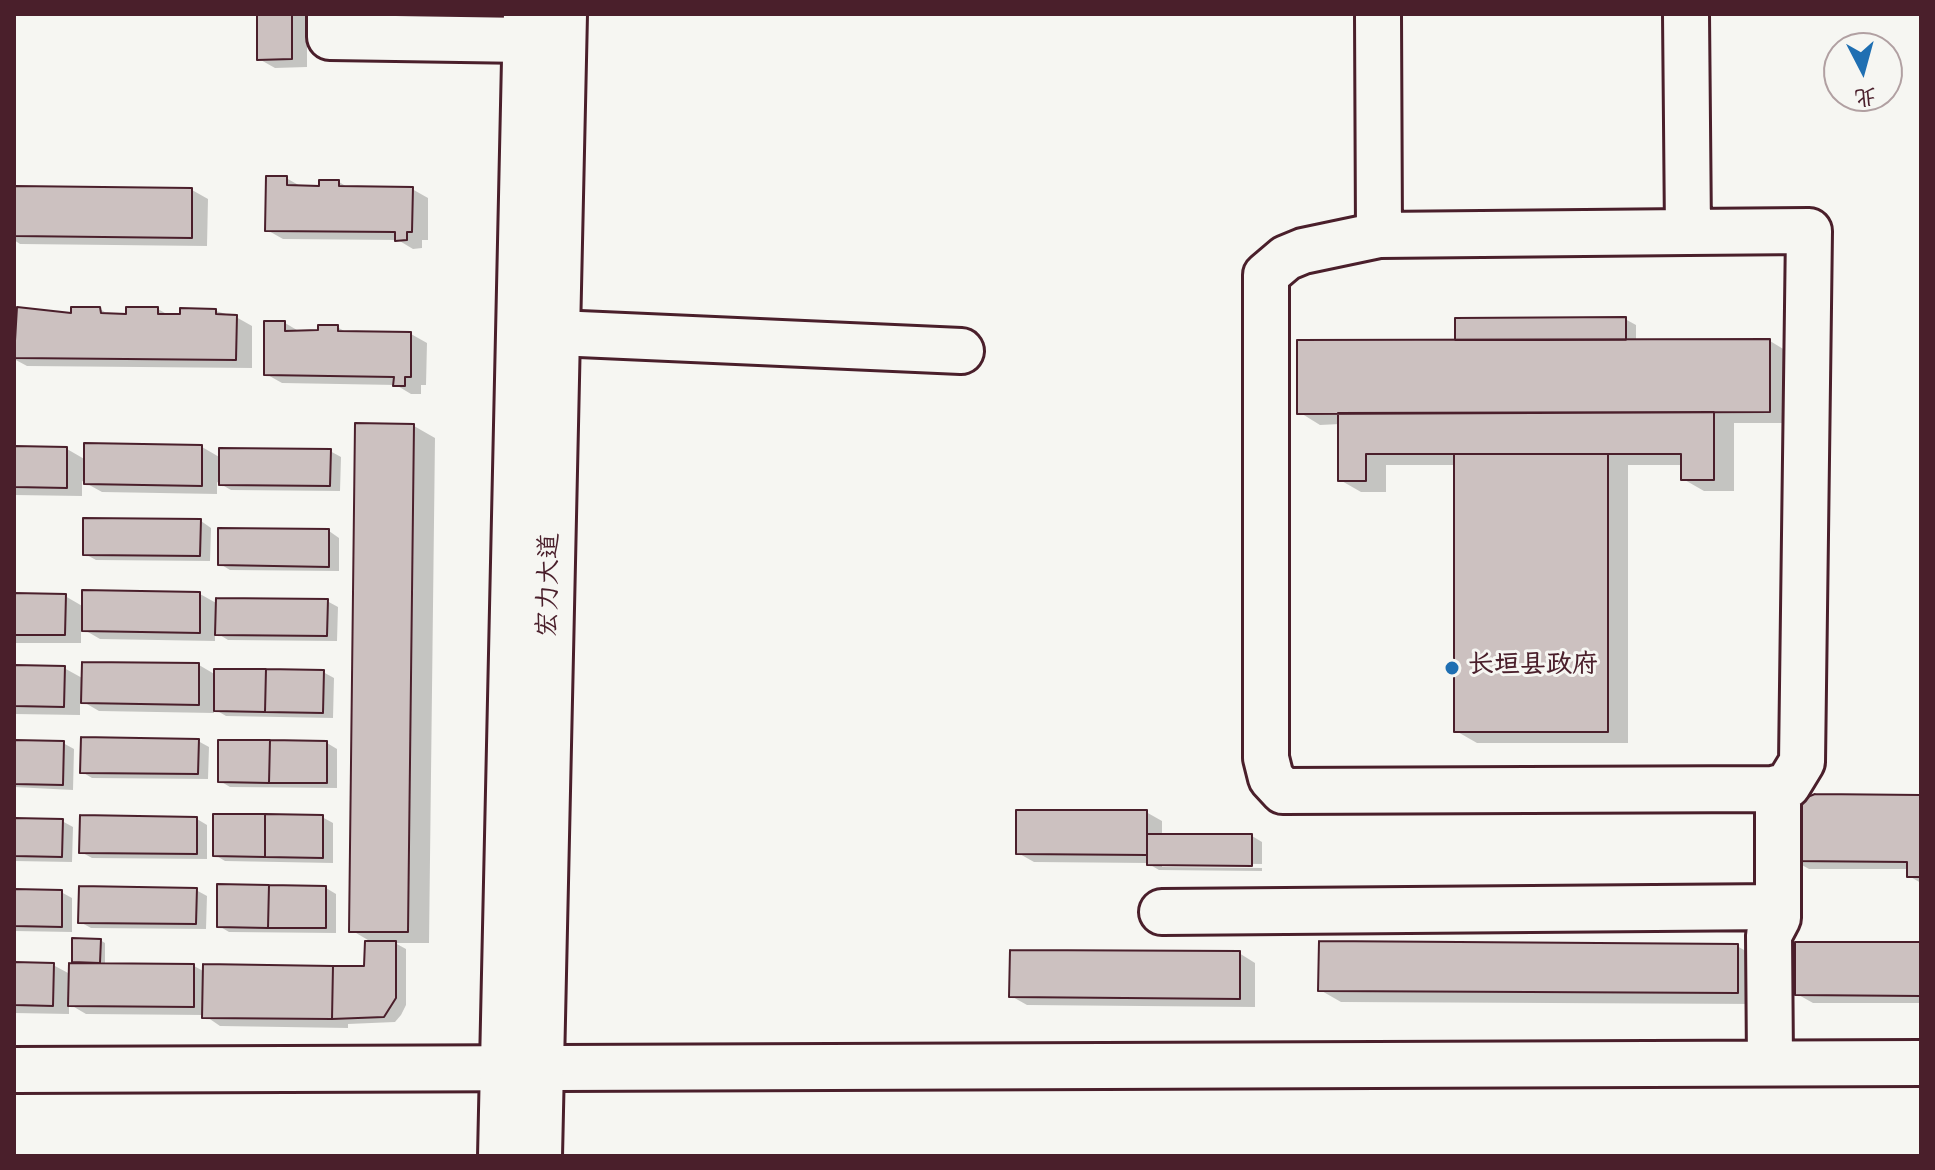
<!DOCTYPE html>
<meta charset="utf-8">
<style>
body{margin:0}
#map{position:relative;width:1935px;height:1170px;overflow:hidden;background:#f6f6f2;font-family:"Gochi Hand","LXGW WenKai TC",sans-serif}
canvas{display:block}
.frame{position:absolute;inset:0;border:16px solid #4a1f2b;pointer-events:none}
.north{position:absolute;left:1823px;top:32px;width:80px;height:80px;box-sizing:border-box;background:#f6f6f2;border:2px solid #b1a0a2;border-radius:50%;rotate:174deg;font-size:22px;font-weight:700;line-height:32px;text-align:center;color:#4a1f2b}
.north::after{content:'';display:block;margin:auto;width:28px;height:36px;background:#1f6fb2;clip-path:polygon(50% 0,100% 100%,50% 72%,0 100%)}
</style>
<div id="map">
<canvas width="1935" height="1170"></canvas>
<div class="frame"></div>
<div class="north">北</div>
</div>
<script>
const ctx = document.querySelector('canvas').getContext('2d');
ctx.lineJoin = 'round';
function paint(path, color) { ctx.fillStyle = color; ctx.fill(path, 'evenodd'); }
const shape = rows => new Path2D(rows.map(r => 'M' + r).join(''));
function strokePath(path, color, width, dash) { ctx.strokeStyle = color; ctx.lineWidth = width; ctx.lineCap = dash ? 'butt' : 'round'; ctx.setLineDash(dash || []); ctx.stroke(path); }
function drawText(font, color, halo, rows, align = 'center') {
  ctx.font = font + ' "Gochi Hand","LXGW WenKai TC",sans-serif'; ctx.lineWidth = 6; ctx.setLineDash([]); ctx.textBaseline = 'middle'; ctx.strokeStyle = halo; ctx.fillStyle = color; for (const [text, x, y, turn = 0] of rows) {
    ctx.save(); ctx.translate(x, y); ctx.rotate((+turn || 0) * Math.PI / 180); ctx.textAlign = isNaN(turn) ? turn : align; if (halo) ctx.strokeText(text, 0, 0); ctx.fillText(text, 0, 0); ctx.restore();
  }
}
const shadow = shape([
 [259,14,307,14,307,67,275,68,259,59],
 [405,14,443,14,443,15,407,15],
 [286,178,304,188,321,188,339,182,349,188,412,189,428,198,428,240,422,240,422,248,413,249,398,240,283,239,267,230],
 [14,188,192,190,208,199,207,246,20,244,14,240],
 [100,309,111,316,158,309,170,316,216,311,236,317,252,326,252,368,27,366,14,359,14,314,73,316],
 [1625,319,1636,325,1636,342,1770,341,1790,353,1790,423,1734,423,1734,491,1704,491,1683,479,1683,465,1628,465,1628,743,1477,743,1456,731,1456,465,1386,465,1386,492,1361,492,1340,480,1340,424,1320,425,1299,412,1456,342],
 [285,323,302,333,337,327,348,333,411,334,427,343,426,385,421,385,421,394,411,394,396,385,282,383,266,374],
 [414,426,435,438,429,943,395,943,406,949,406,1005,401,1015,395,1022,348,1024,348,1028,220,1026,204,1015,86,1014,69,1004,69,1014,14,1013,14,964,53,965,70,974,80,965,74,961,100,940,105,943,105,965,194,966,205,972,366,968,373,943,351,930],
 [202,447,221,458,330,451,341,457,340,491,231,490,217,482,217,494,102,492,82,481,82,496,14,495,14,448,67,449,86,460],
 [201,521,211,528,210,561,96,560,85,554],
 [329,531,339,538,339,571,230,570,220,564],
 [200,594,218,604,327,601,338,607,337,641,228,640,215,632,215,641,100,639,81,628,81,643,14,643,14,595,65,596,84,607],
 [199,665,216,675,323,672,334,678,333,718,226,716,214,709,214,713,99,711,80,700,80,715,14,714,14,667,64,668,84,679],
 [198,741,209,747,208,779,92,778,82,772],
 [14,742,63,743,74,749,73,790,14,787],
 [327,743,337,749,337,788,230,787,220,781],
 [1921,797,1921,883,1909,876,1909,869,1809,869,1793,860],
 [1146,812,1162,821,1162,836,1252,836,1262,842,1262,871,1159,870,1147,863,1034,862,1018,853],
 [1162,863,1262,864,1262,868,1162,867],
 [322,817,333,823,333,863,225,861,215,855],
 [197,819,207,825,207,859,92,858,81,852],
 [14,820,62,821,73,827,72,862,14,861],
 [326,888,336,894,336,933,229,932,219,926],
 [196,890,207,896,206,929,91,928,80,922],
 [14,891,61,892,72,898,72,932,14,931],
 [1921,944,1921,1003,1813,1003,1797,994],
 [1737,946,1758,958,1758,1004,1341,1002,1320,990],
 [1239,953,1255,963,1255,1007,1027,1005,1011,996]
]);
const building = shape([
 [257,14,292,14,292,59,257,60,257,14],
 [266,176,287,176,287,185,319,186,319,180,339,180,339,186,413,187,412,232,407,232,407,240,395,241,395,232,265,231,266,176],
 [14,186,192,188,192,238,14,236,14,186],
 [17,307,71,313,71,307,100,307,101,313,126,314,126,307,158,307,158,314,180,314,180,308,216,309,216,314,237,315,236,360,14,358,17,307],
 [1626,317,1626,340,1455,340,1455,318,1626,317],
 [264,321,285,321,285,331,318,330,318,325,338,325,338,331,411,332,411,377,405,377,405,386,393,386,394,377,264,375,264,321],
 [1770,339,1770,412,1297,414,1297,340,1770,339],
 [1714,412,1714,480,1681,480,1681,454,1366,454,1366,481,1338,481,1338,413,1714,412],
 [355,423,414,424,408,932,349,932,355,423],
 [84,443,202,445,202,486,84,484,84,443],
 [14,446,67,447,67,488,14,487,14,446],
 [219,448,331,449,330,486,219,485,219,448],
 [1454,454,1608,454,1608,732,1454,732,1454,454],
 [83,518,201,519,200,556,83,555,83,518],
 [218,528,329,529,329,567,218,565,218,528],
 [82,590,200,592,200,633,82,631,82,590],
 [14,593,66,594,65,635,14,635,14,593],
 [216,598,328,599,327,636,215,635,216,598],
 [82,662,199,663,199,705,81,703,82,662],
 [14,665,65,666,64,707,14,706,14,665],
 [214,669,266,669,265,712,214,711,214,669],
 [266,669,324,670,323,713,265,712,266,669],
 [81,737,199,739,198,774,80,773,81,737],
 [14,740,64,741,63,785,14,784,14,740],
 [218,740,270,740,269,783,218,782,218,740],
 [270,740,327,741,327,783,269,783,270,740],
 [1815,794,1921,795,1921,877,1907,877,1907,862,1791,861,1800,800,1815,794],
 [1016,810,1147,810,1147,855,1016,854,1016,810],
 [213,814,265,814,265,857,213,856,213,814],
 [265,814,323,815,323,858,265,857,265,814],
 [80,815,197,817,197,854,79,853,80,815],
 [14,818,63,819,62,857,14,856,14,818],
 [1147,834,1252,834,1252,866,1147,865,1147,834],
 [217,884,269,885,268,928,217,927,217,884],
 [269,885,326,886,326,928,268,928,269,885],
 [79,886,197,888,196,924,78,923,79,886],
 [14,889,62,890,62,927,14,926,14,889],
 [72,938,101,939,100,963,72,962,72,938],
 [365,941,396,941,396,998,384,1017,332,1019,333,966,364,966,365,941],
 [1319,941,1738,944,1738,993,1318,991,1319,941],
 [1795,942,1921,942,1921,996,1795,995,1795,942],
 [1010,950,1240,951,1240,999,1009,997,1010,950],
 [14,962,54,963,53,1006,14,1005,14,962],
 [69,963,194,964,194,1007,68,1006,69,963],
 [203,964,333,966,332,1019,202,1018,203,964]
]);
const minor = shape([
 [330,14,330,37,526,40],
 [1378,14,1379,235,1688,232,1686,14],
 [1379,235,1303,251,1286,258,1266,275,1266,758,1271,778,1283,791,1773,789,1788,785,1802,762,1809,231,1688,232],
 [557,333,961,351],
 [1162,912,1778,907],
 [1770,1063,1769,935,1778,918,1778,788],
 [14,1070,1921,1063]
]);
const major = shape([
 [501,1156,526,14],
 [539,1156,564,14]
]);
const markers = [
 [1452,668,8,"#1f6fb2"]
];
const streetNames = [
 ["宏力大道",552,585,-89]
];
const poiNames = [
 ["长垣县政府",1468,668]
];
paint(shadow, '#0003');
paint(building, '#ccc1c0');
strokePath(building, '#4a1f2b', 2);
strokePath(minor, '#4a1f2b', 50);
strokePath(major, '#4a1f2b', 50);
strokePath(minor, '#f6f6f2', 44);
strokePath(major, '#f6f6f2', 44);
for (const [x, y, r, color] of markers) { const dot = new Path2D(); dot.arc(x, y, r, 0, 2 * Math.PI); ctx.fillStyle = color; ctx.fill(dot); strokePath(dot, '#f6f6f2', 3); }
drawText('26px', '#4a1f2b', '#f6f6f2', streetNames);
drawText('bold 26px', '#4a1f2b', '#f6f6f2', poiNames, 'left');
</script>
